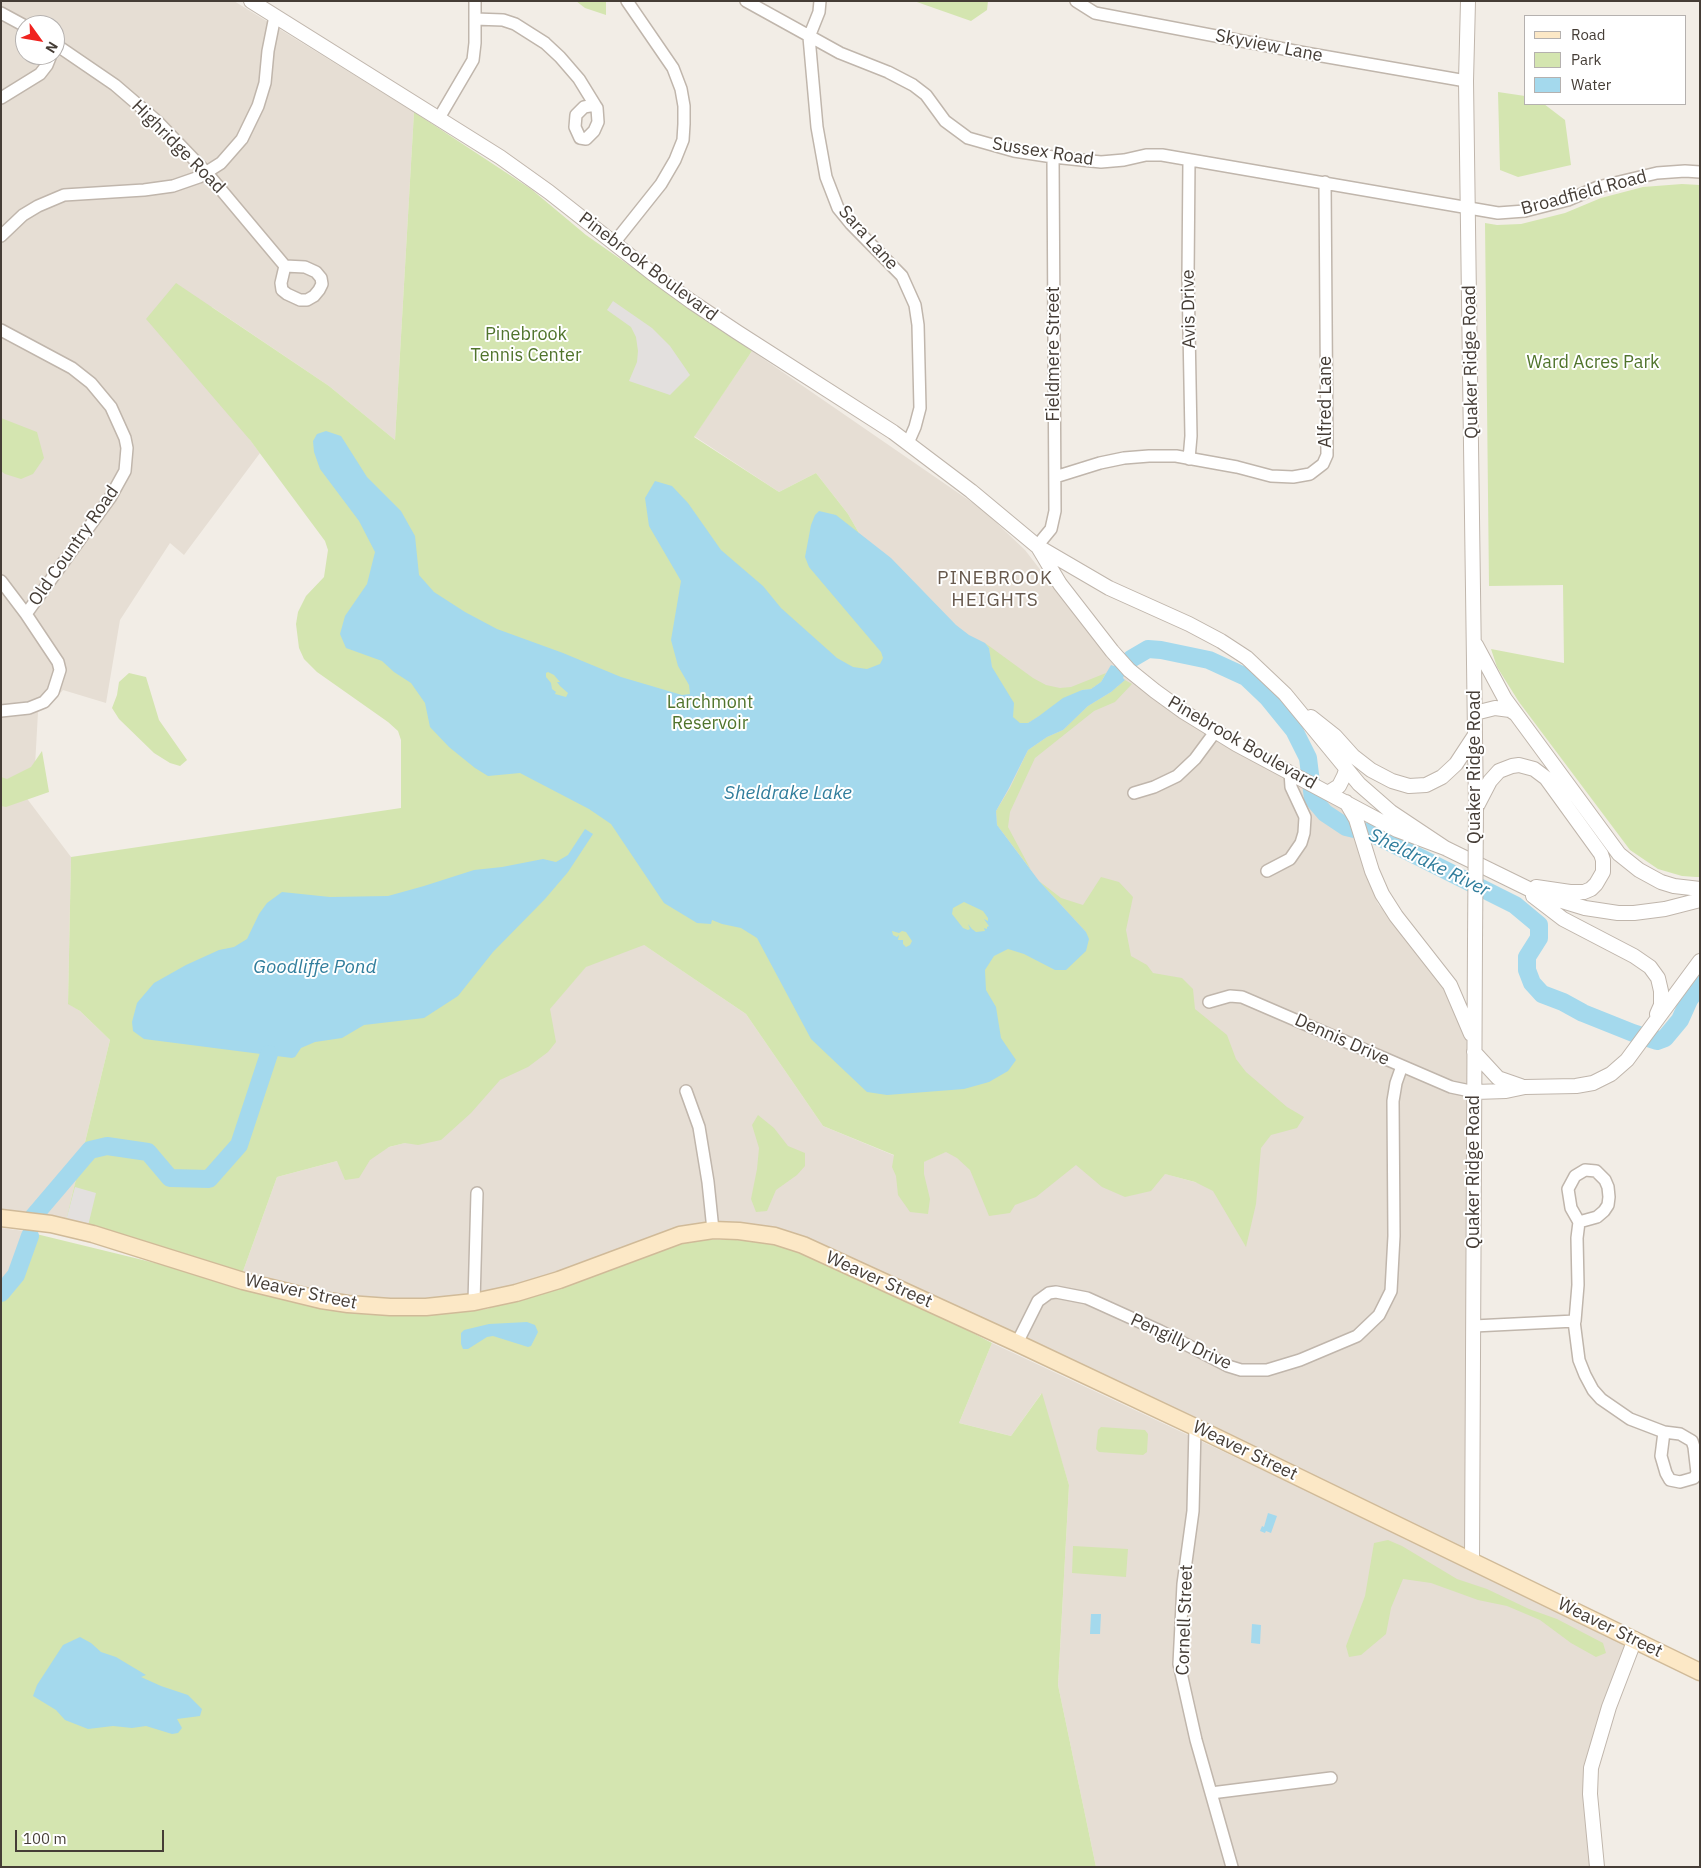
<!DOCTYPE html>
<style>
body{margin:0}
#map{position:relative;width:1701px;height:1868px;overflow:hidden;background:#f2ede6;font-family:"IBM Plex Sans",sans-serif}
canvas{display:block}
.frame{position:absolute;inset:0;border:2px solid #453d36;pointer-events:none}
.legend{position:absolute;left:1524px;top:15px;width:162px;height:90px;box-sizing:border-box;background:#fff;border:1px solid #b5b1af;margin:0;padding:6px 9px;list-style:none;font-size:15px;color:#453d36}
.legend li{display:flex;align-items:center;gap:10px;height:25px}
.legend b{width:25px;border:1px solid #b5b1af}
.north{position:absolute;left:15px;top:15px;width:50px;height:50px;box-sizing:border-box;background:#fff;border:1px solid #b5b1af;border-radius:50%;rotate:122deg;font-size:14px;font-weight:700;line-height:20px;text-align:center;color:#453d36}
.north::after{content:'';display:block;margin:auto;width:18px;height:22px;background:#f0231f;clip-path:polygon(50% 0,100% 100%,50% 72%,0 100%)}
.scale{position:absolute;left:15px;top:1830px;width:149px;height:22px;box-sizing:border-box;border:2px solid #453d36;border-top:0;padding-left:6px;font-size:15px;line-height:18px;white-space:nowrap;color:#453d36;-webkit-text-stroke:4px #fff;paint-order:stroke}
</style>
<div id="map">
<canvas width="1701" height="1868"></canvas>
<div class="frame"></div>
<ul class="legend">
<li><b style="height:6px;background:#fce8c6"></b>Road</li>
<li><b style="height:14px;background:#d4e5b0"></b>Park</li>
<li><b style="height:14px;background:#a4d9ed"></b>Water</li>
</ul>
<div class="north">N</div>
<div class="scale">100 m</div>
</div>
<script>
const ctx = document.querySelector('canvas').getContext('2d');
ctx.lineJoin = 'round';
function paint(path, color) { ctx.fillStyle = color; ctx.fill(path, 'evenodd'); }
const shape = rows => new Path2D(rows.map(r => 'M' + r).join(''));
function strokePath(path, color, width, dash) { ctx.strokeStyle = color; ctx.lineWidth = width; ctx.lineCap = dash ? 'butt' : 'round'; ctx.setLineDash(dash || []); ctx.stroke(path); }
function drawText(font, color, halo, rows, align = 'center') {
  ctx.font = font + ' "IBM Plex Sans",sans-serif'; ctx.lineWidth = 4; ctx.setLineDash([]); ctx.textBaseline = 'middle'; ctx.strokeStyle = halo; ctx.fillStyle = color; for (const [text, x, y, turn = 0] of rows) {
    ctx.save(); ctx.translate(x, y); ctx.rotate((+turn || 0) * Math.PI / 180); ctx.textAlign = isNaN(turn) ? turn : align; if (halo) ctx.strokeText(text, 0, 0); ctx.fillText(text, 0, 0); ctx.restore();
  }
}
const residential = shape([
 [1,1,234,1,414,112,395,440,329,386,212,307,250,440,260,453,184,555,170,543,120,620,106,703,63,690,49,706,38,712,35,766,19,788,71,857,68,1003,80,1011,110,1040,65,1224,1,1213],
 [25,25,55,25,55,55,25,55],
 [752,351,983,510,1025,550,1100,647,1137,684,1344,806,1378,904,1432,965,1461,1021,1469,1047,1466,1550,832,1254,730,1227,459,1300,363,1302,242,1274,277,1177,442,1133,619,928,746,1014,823,1126,917,1165,954,1148,1083,1151,1234,1193,1008,896,859,533,848,514,816,473,779,492,694,436],
 [1,1228,24,1231,9,1275,1,1278],
 [992,1343,1629,1642,1593,1738,1593,1867,1096,1867,1058,1685,1069,1485,1041,1394,1011,1436,959,1423]
]);
const green = shape([
 [576,1,606,1,606,15,585,8],
 [914,1,988,1,987,10,971,21],
 [1498,92,1525,96,1525,104,1544,104,1565,120,1571,165,1518,177,1500,170],
 [414,112,531,189,586,235,752,351,694,437,779,492,816,473,848,514,859,533,992,670,989,648,985,643,1033,678,1046,685,1060,688,1071,687,1106,673,1101,682,1091,689,1082,690,1028,723,986,804,1008,896,1086,932,1039,881,1061,898,1083,905,1101,877,1119,882,1133,897,1126,930,1131,956,1147,965,1153,973,1182,978,1193,989,1195,1009,1227,1035,1236,1059,1246,1072,1287,1107,1304,1117,1297,1128,1271,1135,1261,1148,1256,1204,1246,1247,1213,1191,1195,1182,1165,1174,1151,1191,1125,1197,1102,1187,1076,1165,1036,1197,1015,1205,1010,1213,989,1216,970,1170,957,1158,946,1152,924,1162,924,1174,930,1199,928,1214,910,1212,898,1195,896,1176,892,1167,894,1155,823,1126,746,1014,644,945,586,967,550,1009,556,1042,548,1052,528,1067,500,1080,471,1113,441,1140,418,1145,405,1143,389,1147,370,1160,359,1178,345,1180,337,1161,277,1177,242,1274,65,1224,110,1040,80,1011,68,1004,71,857,401,808,401,740,398,731,388,722,317,672,304,659,299,648,296,624,298,612,306,596,324,577,328,550,325,541,250,440,146,319,176,283,329,386,395,440],
 [1682,184,1700,185,1700,877,1696,877,1682,876,1658,869,1630,850,1519,702,1497,667,1491,649,1564,663,1563,585,1489,586,1485,223,1497,225,1521,224,1565,213,1601,198,1643,187],
 [1,418,37,432,44,458,33,474,21,479,5,474,1,471],
 [129,673,146,677,159,720,187,760,180,766,170,763,154,753,119,719,112,708,117,695,119,682],
 [1125,680,1132,684,1115,702,1094,711,1035,758,1010,812,1008,827,1031,870,997,825,996,811,1010,788,1028,750,1047,737,1063,730,1088,706,1111,692],
 [42,751,49,792,6,807,1,806,1,777,7,779,31,767],
 [758,1115,774,1128,788,1146,805,1153,805,1166,797,1175,776,1190,767,1211,756,1212,751,1199,757,1169,759,1148,752,1125],
 [24,1231,360,1313,421,1316,487,1309,598,1270,694,1239,777,1241,877,1283,992,1343,959,1423,1011,1436,1042,1393,1069,1485,1058,1685,1096,1867,1,1867,1,1279,9,1275],
 [1101,1427,1145,1430,1148,1434,1147,1452,1143,1455,1099,1452,1096,1449,1098,1430],
 [1388,1540,1402,1546,1457,1579,1487,1589,1529,1609,1557,1619,1603,1643,1606,1653,1596,1657,1571,1643,1540,1620,1507,1606,1478,1600,1431,1583,1403,1579,1391,1608,1386,1634,1361,1655,1349,1657,1346,1646,1365,1596,1374,1543],
 [1073,1546,1128,1549,1126,1577,1072,1573]
]);
const parking = shape([
 [613,301,652,328,670,346,690,375,670,395,629,381,637,362,638,351,636,337,631,327,607,310],
 [75,1187,96,1193,87,1230,65,1224]
]);
const water = shape([
 [326,431,341,436,367,477,401,511,415,536,419,575,434,592,465,612,497,629,563,653,621,677,682,695,690,694,689,685,678,666,671,640,681,581,649,526,645,498,655,481,672,486,688,503,721,550,763,586,781,608,837,658,853,667,867,669,880,664,883,658,881,652,809,567,805,557,811,525,815,515,819,511,836,515,891,558,956,625,969,635,985,643,989,648,992,667,1014,703,1013,717,1020,723,1028,723,1039,716,1063,698,1082,690,1091,689,1101,682,1111,665,1114,666,1127,658,1131,659,1123,678,1125,680,1111,692,1088,706,1063,730,1047,737,1028,750,1009,788,996,811,997,825,1039,881,1086,932,1089,939,1086,951,1066,970,1055,970,1024,954,1008,949,994,956,985,970,986,990,996,1007,1001,1038,1016,1060,1008,1071,989,1082,964,1089,887,1095,867,1092,811,1039,757,938,741,928,722,924,712,920,711,924,697,923,664,903,611,824,589,809,520,773,488,776,475,768,449,747,430,727,425,703,411,683,394,672,382,661,346,648,340,634,345,616,367,584,375,552,359,521,320,469,314,452,313,441,317,434],
 [548,672,554,675,560,682,557,682,560,686,568,693,566,697,555,694,556,692,552,689,551,683,546,677,546,673],
 [964,902,983,911,988,918,988,921,984,919,989,926,987,927,987,929,984,928,985,931,976,932,972,929,968,924,970,929,968,930,963,928,952,914,953,908],
 [892,931,899,933,902,931,906,932,912,941,910,945,906,947,903,944,903,940,898,940,899,935,897,937,893,935],
 [585,829,593,834,568,872,545,899,493,952,458,996,424,1018,364,1025,342,1038,315,1042,301,1048,295,1057,292,1058,144,1039,133,1031,132,1022,137,1003,154,983,186,965,219,950,234,947,247,939,259,914,267,903,282,892,330,897,388,896,424,886,474,870,502,867,543,859,556,862,568,855],
 [527,1322,535,1325,538,1332,531,1346,528,1347,493,1336,487,1337,468,1349,463,1349,461,1344,461,1333,464,1330,489,1324],
 [1268,1513,1277,1516,1271,1533,1266,1531,1265,1533,1260,1531,1262,1526,1264,1527],
 [1091,1614,1101,1614,1100,1634,1090,1634],
 [1252,1624,1261,1625,1260,1644,1251,1643],
 [80,1637,91,1643,101,1652,116,1657,146,1675,141,1677,161,1686,188,1695,202,1709,200,1716,177,1719,182,1728,178,1733,172,1734,146,1726,132,1728,113,1726,88,1729,65,1720,56,1710,33,1696,37,1685,63,1645]
]);
const river = shape([
 [1131,659,1148,649,1161,650,1209,660,1246,677,1268,698,1294,730,1308,758,1313,799,1325,813,1346,827,1371,833,1515,905,1539,925,1539,938,1527,957,1527,970,1532,983,1542,994,1563,1002,1583,1013,1633,1033,1657,1041,1665,1038,1680,1020,1689,1000,1700,984],
 [33,1217,90,1150,107,1146,148,1152,170,1178,209,1179,239,1145,269,1054],
 [1,1293,16,1275,30,1236]
]);
const minor = shape([
 [746,1,840,53,888,72,913,85,926,95,945,121,968,138,1014,151,1053,157,1101,162,1124,160,1146,155,1162,155,1498,213,1525,211,1568,200,1598,187,1657,173,1685,171,1700,172],
 [820,1,819,12,809,37,817,127,826,177,838,208,851,224,902,276,915,305,918,325,920,408,915,427,908,443],
 [1076,1,1095,13,1305,53,1466,81],
 [1,13,25,26],
 [475,19,503,20,515,24,545,43,560,57,579,79,595,105],
 [55,44,115,85,158,122,207,173,285,266],
 [1,98,40,74,47,65,51,55],
 [595,105,597,108,598,122,594,131,586,139,580,138,575,127,576,115,584,107,595,105],
 [439,118,473,60,475,43,475,1],
 [1189,160,1188,276,1191,436,1189,459],
 [1,236,23,215,38,206,64,195,144,190,173,186,199,177,221,163,242,139,258,106,265,83,268,51,275,16],
 [614,243,661,184,675,160,683,140,684,124,684,106,681,89,673,68,627,1],
 [285,266,305,267,316,272,321,278,322,284,319,290,314,296,307,300,300,300,287,294,282,290,281,283,285,266],
 [1,330,72,368,91,383,111,407,125,438,127,448,125,471,110,498,26,614],
 [1055,477,1100,463,1124,458,1149,456,1176,456,1237,467,1271,476,1293,477,1310,474,1323,464,1327,455,1325,182],
 [1037,546,1051,529,1055,511,1053,157],
 [1,581,26,614,58,662,60,670,53,692,44,702,29,708,1,711],
 [1134,793,1154,787,1177,776,1195,759,1215,732],
 [1267,871,1290,859,1301,843,1304,833,1305,817,1291,787,1290,772],
 [1209,1002,1230,996,1242,997,1451,1087,1475,1092],
 [686,1091,699,1127,708,1182,713,1230],
 [1585,1170,1596,1171,1605,1180,1608,1187,1609,1197,1608,1205,1604,1211,1597,1217,1579,1222,1571,1208,1568,1189,1575,1176,1585,1170],
 [474,1302,477,1193],
 [1574,1321,1579,1360,1585,1375,1593,1390,1601,1399,1630,1419,1664,1432],
 [1474,1326,1575,1321,1578,1285,1577,1238,1579,1222],
 [1017,1343,1038,1301,1049,1293,1056,1292,1087,1298,1160,1331,1228,1366,1241,1370,1267,1370,1300,1360,1357,1336,1379,1315,1391,1291,1394,1236,1393,1101,1396,1083,1402,1066],
 [1195,1427,1193,1511,1183,1584,1179,1664,1196,1740,1232,1867],
 [1664,1432,1680,1434,1692,1441,1694,1447,1697,1473,1694,1478,1680,1482,1670,1480,1666,1473,1661,1456,1664,1432],
 [1211,1793,1331,1778]
]);
const tertiary = shape([
 [251,1,500,157,549,192,652,273,692,302,737,332,893,432,971,491,1037,546,1109,588,1189,624,1221,641,1247,658,1285,694,1359,784,1391,812,1445,848],
 [1468,1,1466,81,1476,808],
 [1038,547,1060,584,1112,651,1129,670,1155,691,1184,712,1236,744,1397,830,1445,848,1539,894,1585,908,1618,913,1634,913,1665,909,1700,900],
 [1476,645,1505,699,1619,854,1639,870,1661,882,1674,886,1700,889],
 [1475,713,1495,708,1510,710,1516,714],
 [1311,717,1335,736,1353,756,1371,770,1392,781,1409,786,1426,785,1442,777,1456,764,1475,735],
 [1328,793,1339,786,1344,776,1346,770],
 [1346,802,1356,819,1372,871,1382,894,1396,916,1450,985,1471,1034],
 [1477,806,1490,781,1499,771,1512,766,1519,765,1534,769,1546,778,1601,854,1603,860,1603,872,1596,884,1591,889,1584,892,1570,892,1536,887],
 [1533,896,1563,919,1634,956,1650,967,1658,978,1661,991,1661,1005,1657,1014],
 [1474,1052,1498,1078,1521,1086],
 [1475,1092,1506,1091,1525,1087,1576,1086,1593,1083,1611,1074,1627,1060,1700,961],
 [1472,1562,1475,941],
 [1597,1867,1590,1794,1591,1768,1609,1707,1635,1639]
]);
const secondary = shape([
 [1,1218,51,1224,93,1234,243,1281,321,1300,348,1304,390,1307,426,1307,474,1302,516,1293,559,1280,680,1235,713,1230,739,1231,775,1236,803,1245,1017,1343,1195,1427,1700,1672]
]);
const tertiaryBridge = shape([
 [1475,941,1476,808]
]);
const streetNames = [
 ["Skyview Lane",1269,46,11],
 ["Highridge Road",178,147,45],
 ["Sussex Road",1043,152,9],
 ["Broadfield Road",1584,193,-15],
 ["Sara Lane",868,238,48],
 ["Pinebrook Boulevard",648,267,37],
 ["Avis Drive",1189,309,-91],
 ["Fieldmere Street",1054,354,-90],
 ["Quaker Ridge Road",1471,362,-91],
 ["Alfred Lane",1326,402,-90],
 ["Old Country Road",74,546,-55],
 ["Pinebrook Boulevard",1242,743,30],
 ["Quaker Ridge Road",1475,767,-90],
 ["Dennis Drive",1342,1040,24],
 ["Quaker Ridge Road",1474,1172,-90],
 ["Weaver Street",879,1280,24],
 ["Weaver Street",301,1292,12],
 ["Pengilly Drive",1181,1342,25],
 ["Weaver Street",1245,1451,26],
 ["Cornell Street",1185,1620,-88],
 ["Weaver Street",1610,1628,26]
];
const parkNames = [
 ["Pinebrook",526,335],
 ["Tennis Center",526,356],
 ["Ward Acres Park",1593,363],
 ["Larchmont",710,703],
 ["Reservoir",710,724]
];
const neighbourhoodNames = [
 ["PINEBROOK",995,579],
 ["HEIGHTS",995,601]
];
const waterNames = [
 ["Sheldrake Lake",788,794],
 ["Sheldrake River",1429,863,26],
 ["Goodliffe Pond",315,968]
];
paint(residential, '#e6ded4');
paint(green, '#d4e5b0');
paint(parking, '#e3e0de');
paint(water, '#a4d9ed');
strokePath(river, '#a4d9ed', 18);
strokePath(minor, '#c0b6ac', 14);
strokePath(tertiary, '#c0b6ac', 16);
strokePath(secondary, '#d0ba98', 19);
strokePath(minor, '#fff', 11);
strokePath(tertiary, '#fff', 14);
strokePath(secondary, '#fce8c6', 16);
strokePath(tertiaryBridge, '#c0b6ac', 16, []);
strokePath(tertiaryBridge, '#fff', 14);
drawText('18px', '#453d36', '#fff', streetNames);
drawText('18px', '#50742c', '#fff', parkNames);
ctx.letterSpacing = '1px';
drawText('19px', '#67594d', '#fff', neighbourhoodNames);
ctx.letterSpacing = '0px';
drawText('italic 19px', '#307d9c', '#fff', waterNames);
</script>
